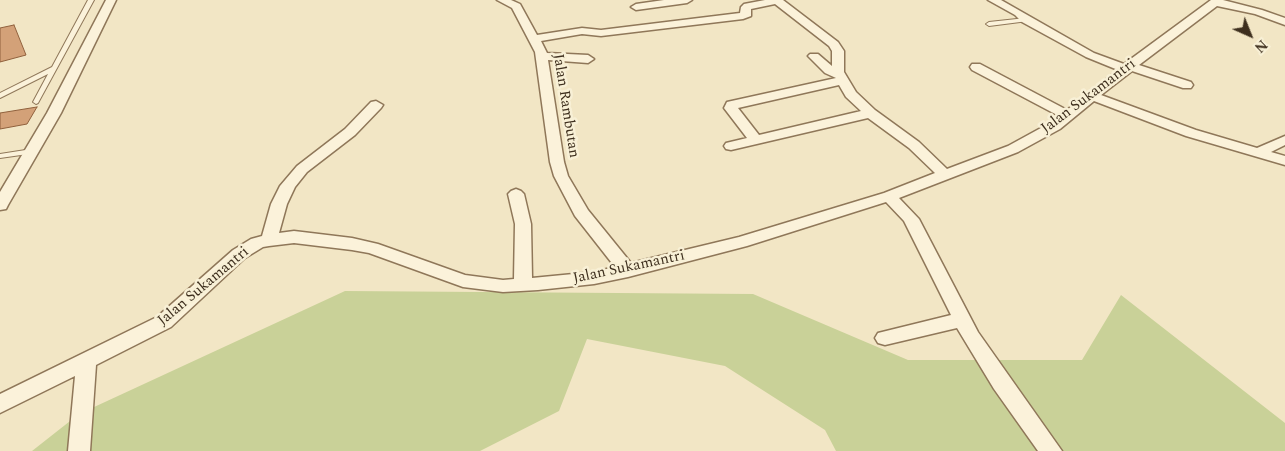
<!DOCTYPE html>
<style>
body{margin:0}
#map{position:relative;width:1285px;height:451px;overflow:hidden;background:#f2e6c5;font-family:Spectral,serif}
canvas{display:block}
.north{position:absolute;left:1225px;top:10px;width:50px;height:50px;-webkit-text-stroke:4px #f8f0d6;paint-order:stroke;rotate:136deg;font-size:14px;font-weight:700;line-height:20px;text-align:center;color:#3e2f1e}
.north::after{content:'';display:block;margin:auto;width:18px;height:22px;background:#3e2f1e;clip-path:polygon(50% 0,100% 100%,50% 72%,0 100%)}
</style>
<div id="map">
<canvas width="1285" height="451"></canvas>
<div class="north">N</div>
</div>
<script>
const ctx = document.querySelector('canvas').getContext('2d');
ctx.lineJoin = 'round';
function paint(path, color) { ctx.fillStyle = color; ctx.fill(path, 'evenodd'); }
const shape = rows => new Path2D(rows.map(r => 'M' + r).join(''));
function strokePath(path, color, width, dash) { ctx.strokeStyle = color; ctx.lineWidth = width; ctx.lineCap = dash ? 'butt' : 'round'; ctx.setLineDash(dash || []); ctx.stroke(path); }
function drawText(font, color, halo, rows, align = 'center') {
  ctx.font = font + ' Spectral,serif'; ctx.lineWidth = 5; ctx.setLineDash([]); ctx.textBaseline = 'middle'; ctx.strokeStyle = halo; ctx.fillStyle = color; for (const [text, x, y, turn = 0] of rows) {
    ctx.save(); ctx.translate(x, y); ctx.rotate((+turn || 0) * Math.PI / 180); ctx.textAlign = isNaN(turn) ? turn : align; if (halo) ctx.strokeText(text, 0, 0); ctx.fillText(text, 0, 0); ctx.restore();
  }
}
const green = shape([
 [345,291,753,294,908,360,1082,360,1121,295,1285,423,1285,451,836,451,825,430,725,366,587,339,559,411,480,451,32,451,79,414]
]);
const building = shape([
 [14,25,26,55,0,62,0,28,14,25],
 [37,107,27,124,0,129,0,113,37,107]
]);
const lane = shape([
 [88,0,94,0,38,103,36,104,33,102,48,74,0,98,0,93,52,67,88,0],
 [1026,18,1028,19,1028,21,989,26,986,24,989,22,1026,18],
 [32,149,36,151,35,153,0,158,0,154,32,149]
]);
const street = shape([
 [106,0,116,0,61,113,8,205,6,209,0,210,0,192,47,113,106,0],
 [497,0,511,0,520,4,537,35,582,28,601,30,740,13,741,7,744,4,765,0,783,0,838,42,844,51,844,72,856,92,875,110,919,142,947,169,1008,146,1050,123,1059,116,972,70,970,67,972,64,980,64,1067,110,1118,70,1086,57,1022,22,1015,15,988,0,1001,0,1094,53,1124,64,1211,0,1223,0,1262,10,1285,18,1285,25,1255,14,1217,6,1139,65,1191,82,1193,85,1191,88,1183,88,1132,71,1101,95,1196,130,1257,148,1285,136,1285,145,1271,152,1285,156,1285,165,1186,136,1094,101,1060,129,1018,152,899,198,919,219,978,332,1062,451,1038,451,994,389,957,328,885,345,878,343,875,338,878,333,951,315,904,221,886,202,747,246,628,277,594,284,538,290,503,292,463,287,369,253,352,250,294,243,269,246,263,247,245,258,171,327,96,365,90,451,68,451,75,376,0,413,0,394,157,317,233,250,251,239,262,236,271,204,280,186,297,166,345,129,371,102,376,101,383,105,381,108,355,135,307,172,295,187,287,204,279,233,294,231,352,238,378,244,465,275,503,280,514,279,515,224,508,194,511,191,516,189,521,191,524,194,531,224,532,278,594,272,615,267,575,216,554,176,550,162,535,52,512,8,497,0],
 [775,4,829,46,832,51,832,66,818,54,810,54,808,56,825,73,836,78,727,102,724,108,747,138,726,143,724,146,726,149,731,150,868,118,909,148,935,173,884,193,739,237,631,263,588,210,568,176,564,162,548,60,588,63,594,59,588,55,547,53,541,41,582,34,601,36,743,19,751,16,751,9,775,4],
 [839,85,846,97,861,111,759,135,738,108,839,85],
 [664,0,692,0,687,3,636,10,631,7,636,4,664,0]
]);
const streetNames = [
 ["Jalan Sukamantri",1089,97,-37],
 ["Jalan Rambutan",565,106,81],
 ["Jalan Sukamantri",629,268,-12],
 ["Jalan Sukamantri",204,287,-40]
];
paint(green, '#c9d198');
paint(building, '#d3a178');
strokePath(building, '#90613d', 1);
strokePath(lane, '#8f7759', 2);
strokePath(street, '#8f7759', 3);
paint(lane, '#fbf2da');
paint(street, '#fbf2da');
drawText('15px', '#3e2f1e', '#f8f0d6', streetNames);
</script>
